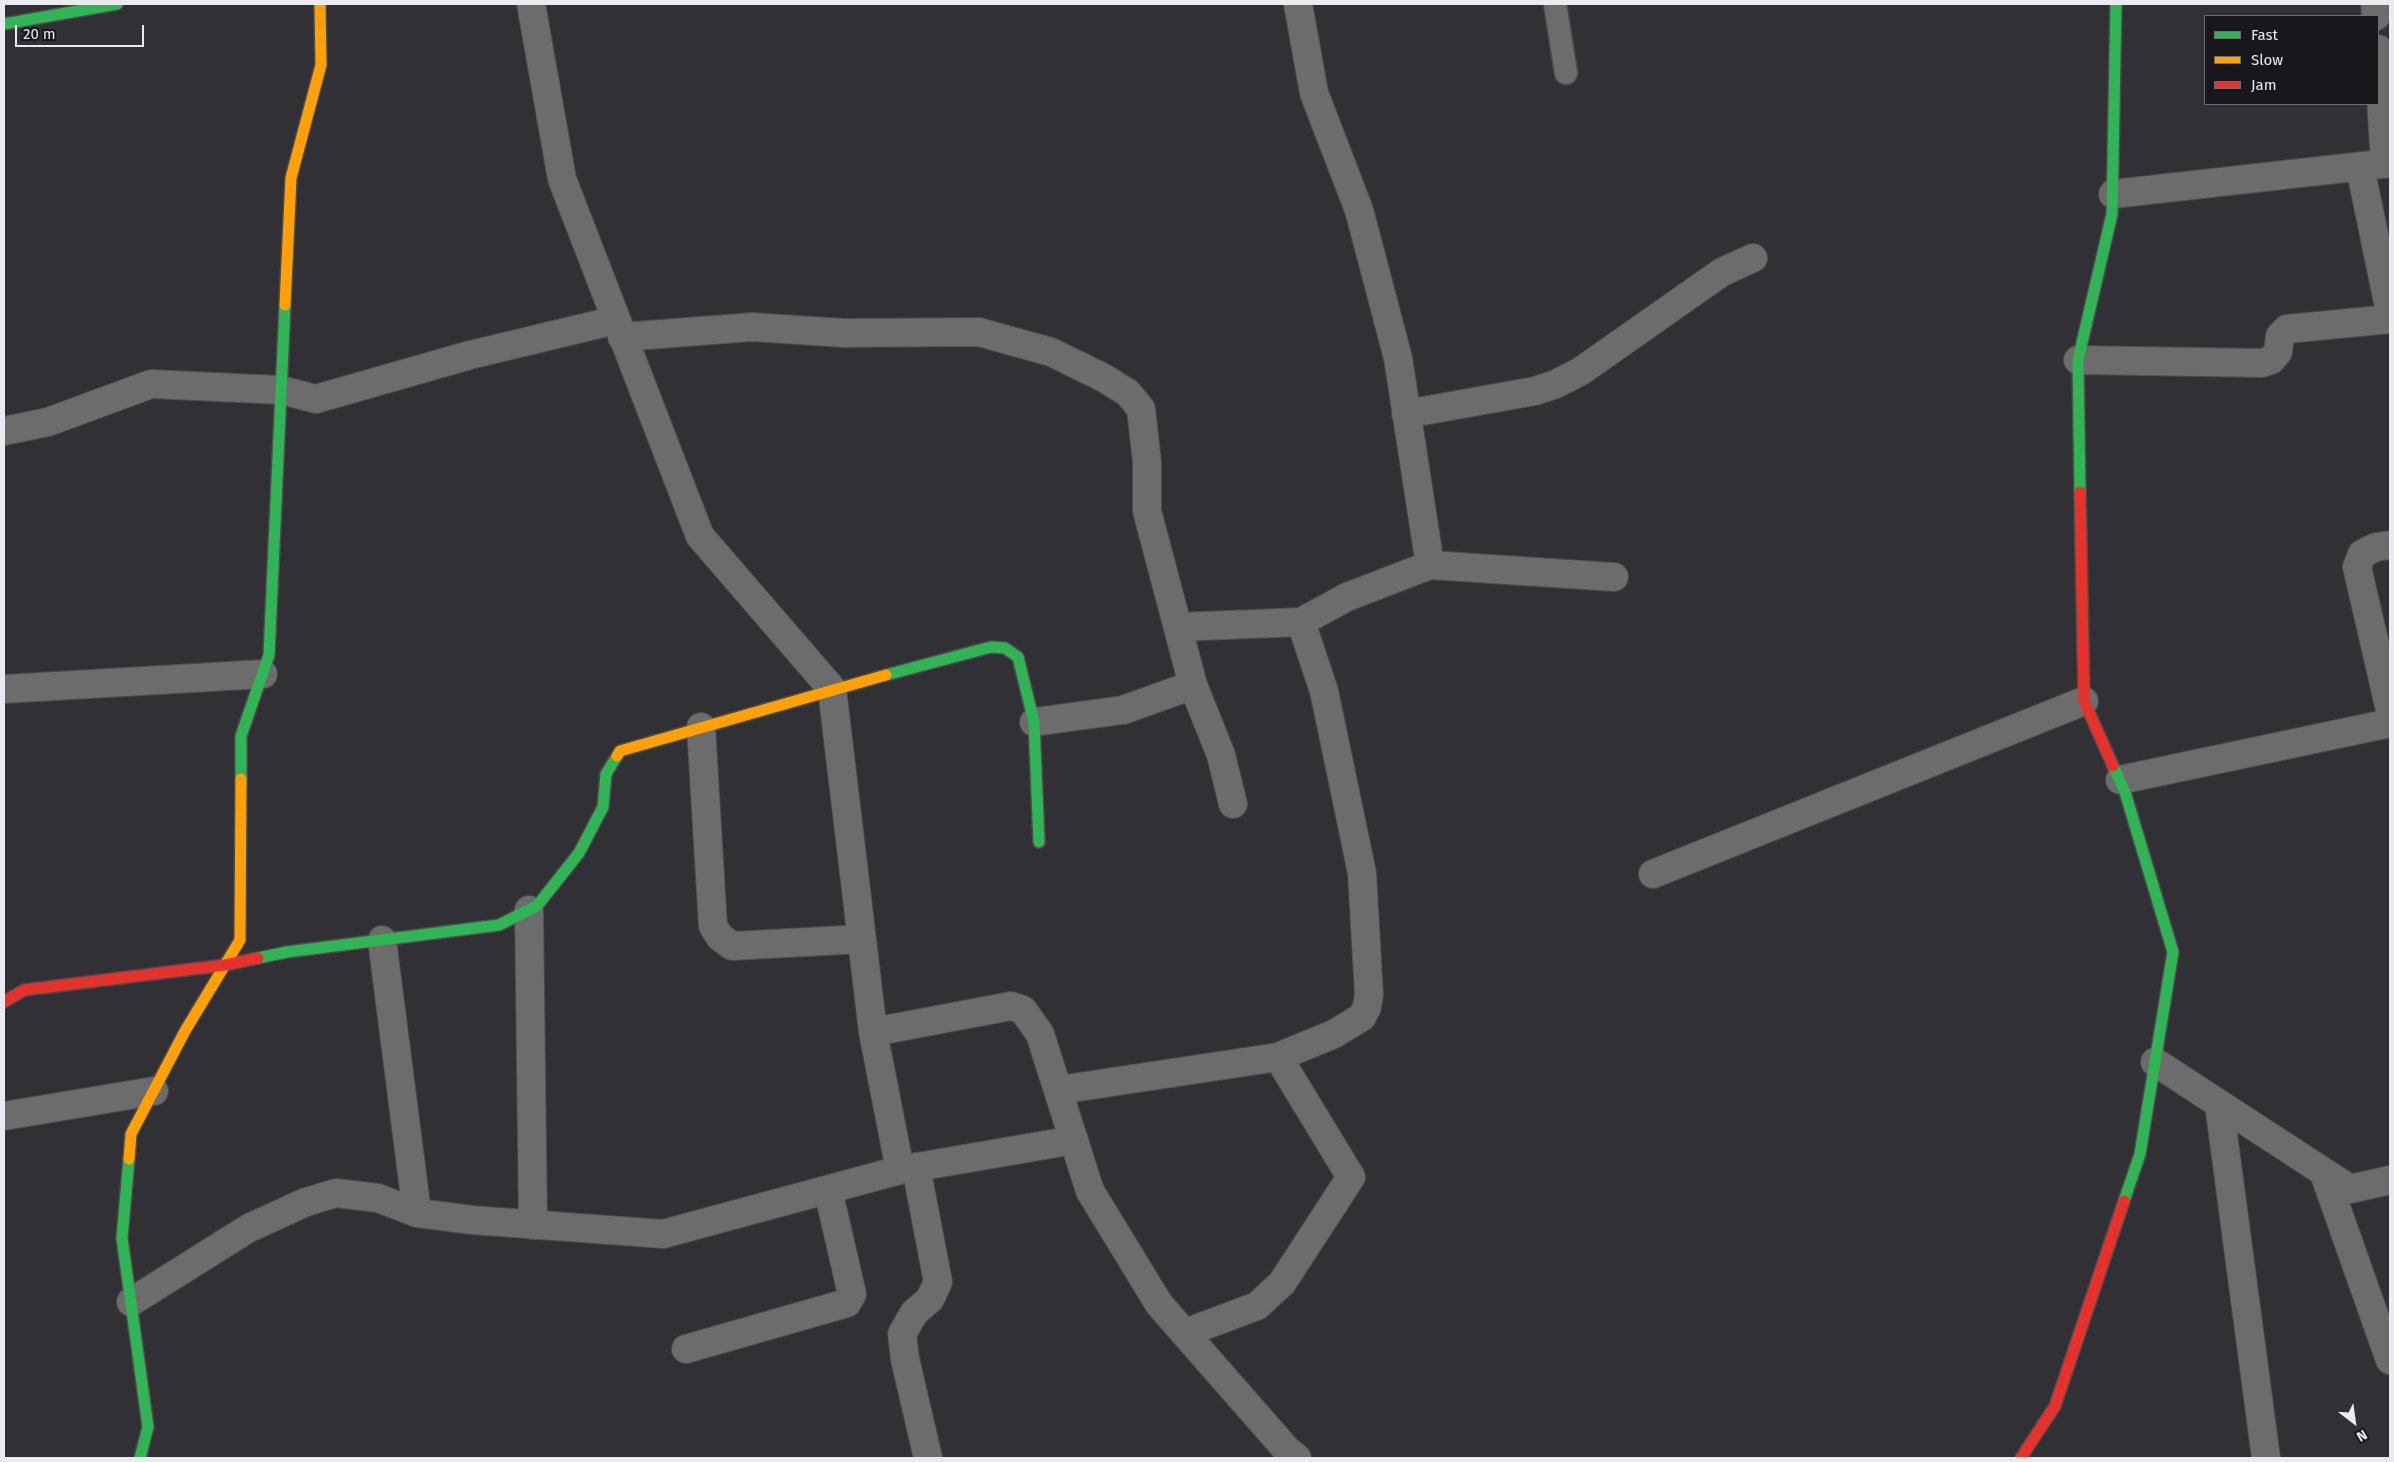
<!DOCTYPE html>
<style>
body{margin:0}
#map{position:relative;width:2394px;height:1462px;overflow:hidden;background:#313035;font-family:"Fira Sans",sans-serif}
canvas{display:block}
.frame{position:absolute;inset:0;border:5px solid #ebeaf0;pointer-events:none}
.legend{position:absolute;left:2204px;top:15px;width:175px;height:90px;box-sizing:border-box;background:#18171b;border:1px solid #6c6b70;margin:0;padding:6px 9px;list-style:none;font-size:15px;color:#ebeaf0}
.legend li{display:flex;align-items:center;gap:10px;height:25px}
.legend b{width:25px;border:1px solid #6c6b70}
.north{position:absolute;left:2329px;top:1397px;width:50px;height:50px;-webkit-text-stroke:4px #18171b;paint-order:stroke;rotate:150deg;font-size:14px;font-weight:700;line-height:20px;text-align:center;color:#ebeaf0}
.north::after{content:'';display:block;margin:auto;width:18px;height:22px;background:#ebeaf0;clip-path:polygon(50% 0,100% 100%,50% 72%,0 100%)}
.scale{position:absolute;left:15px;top:25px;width:129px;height:22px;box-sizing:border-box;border:2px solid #ebeaf0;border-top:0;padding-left:6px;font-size:15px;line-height:18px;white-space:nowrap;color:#ebeaf0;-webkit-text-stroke:4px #18171b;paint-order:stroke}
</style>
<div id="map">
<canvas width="2394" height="1462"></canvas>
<div class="frame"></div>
<ul class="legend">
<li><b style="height:6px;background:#30b455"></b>Fast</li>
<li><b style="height:6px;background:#ff9f0a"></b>Slow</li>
<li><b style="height:6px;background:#e5322d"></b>Jam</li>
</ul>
<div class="north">N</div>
<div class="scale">20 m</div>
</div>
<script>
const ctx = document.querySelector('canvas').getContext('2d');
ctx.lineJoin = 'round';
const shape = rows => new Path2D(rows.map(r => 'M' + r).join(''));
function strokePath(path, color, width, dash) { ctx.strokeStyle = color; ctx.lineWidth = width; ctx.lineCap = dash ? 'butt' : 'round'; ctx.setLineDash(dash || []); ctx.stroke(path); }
const lane = shape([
 [1555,4,1566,73]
]);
const street = shape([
 [531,4,562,179,700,536,832,689,873,1032,900,1170],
 [1298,4,1314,93,1359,210,1398,358,1430,565],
 [2375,4,2376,16],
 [2378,49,2385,164],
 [2360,167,2390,312],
 [2113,194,2390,163],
 [622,337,752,327,844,333,979,332,1051,352,1104,378,1128,393,1141,409,1147,462,1147,511,1193,685,1221,755,1233,804],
 [2078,360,2262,363,2271,360,2278,352,2280,336,2287,329,2390,319],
 [1406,414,1535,391,1556,384,1581,371,1722,272,1753,258],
 [4,431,48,422,151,384,281,390,316,399,470,355,616,320],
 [2390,545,2376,547,2362,554,2357,567,2390,710],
 [1178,627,1301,622,1347,597,1430,565,1614,577],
 [4,689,263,674],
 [1034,722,1123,710,1193,685],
 [701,727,713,926,720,937,732,946,862,939],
 [2120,780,2390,723],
 [1653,874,2084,701],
 [529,910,533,1225],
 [382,940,417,1213],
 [873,1032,1011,1006,1023,1010,1040,1034,1090,1191,1159,1304,1286,1449,1297,1458],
 [2155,1062,2350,1189,2390,1180],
 [1059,1090,1278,1057,1334,1034,1362,1017,1367,1007,1369,995,1362,873,1324,691,1301,622],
 [2219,1104,2266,1458],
 [4,1116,154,1091],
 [916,1167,938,1282,930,1299,914,1313,902,1334,905,1359,928,1458],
 [2324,1173,2390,1360],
 [131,1302,249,1228,306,1202,336,1193,378,1198,417,1213,472,1220,663,1234,900,1170,1074,1140],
 [1185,1333,1257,1306,1282,1283,1351,1177,1278,1057],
 [686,1349,847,1303,852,1294,828,1190]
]);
const fast = shape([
 [4,24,117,4],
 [2080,492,2078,360,2112,214,2116,4],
 [886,675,991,647,1005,648,1018,657,1034,722,1039,842],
 [2113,766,2125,792,2173,952,2140,1154,2124,1201],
 [241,779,241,736,269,655,285,305],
 [258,958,287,952,499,925,537,906,579,853,603,807,606,774,617,756],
 [129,1159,122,1238,148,1427,140,1458]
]);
const slow = shape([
 [285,305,291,178,321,65,320,4],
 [617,756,620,751,886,675],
 [129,1159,131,1134,185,1031,240,940,241,779]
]);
const jam = shape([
 [2080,492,2084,701,2113,766],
 [4,1002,24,990,225,965,258,958],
 [2021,1458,2055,1406,2124,1201]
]);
strokePath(lane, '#4c4b4e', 25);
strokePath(street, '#4c4b4e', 30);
strokePath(fast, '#4c4b4e', 14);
strokePath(slow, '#4c4b4e', 14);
strokePath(jam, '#4c4b4e', 14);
strokePath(lane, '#6c6c6d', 22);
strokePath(street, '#6c6c6d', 28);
strokePath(fast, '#30b455', 11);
strokePath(slow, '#ff9f0a', 11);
strokePath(jam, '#e5322d', 11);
</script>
